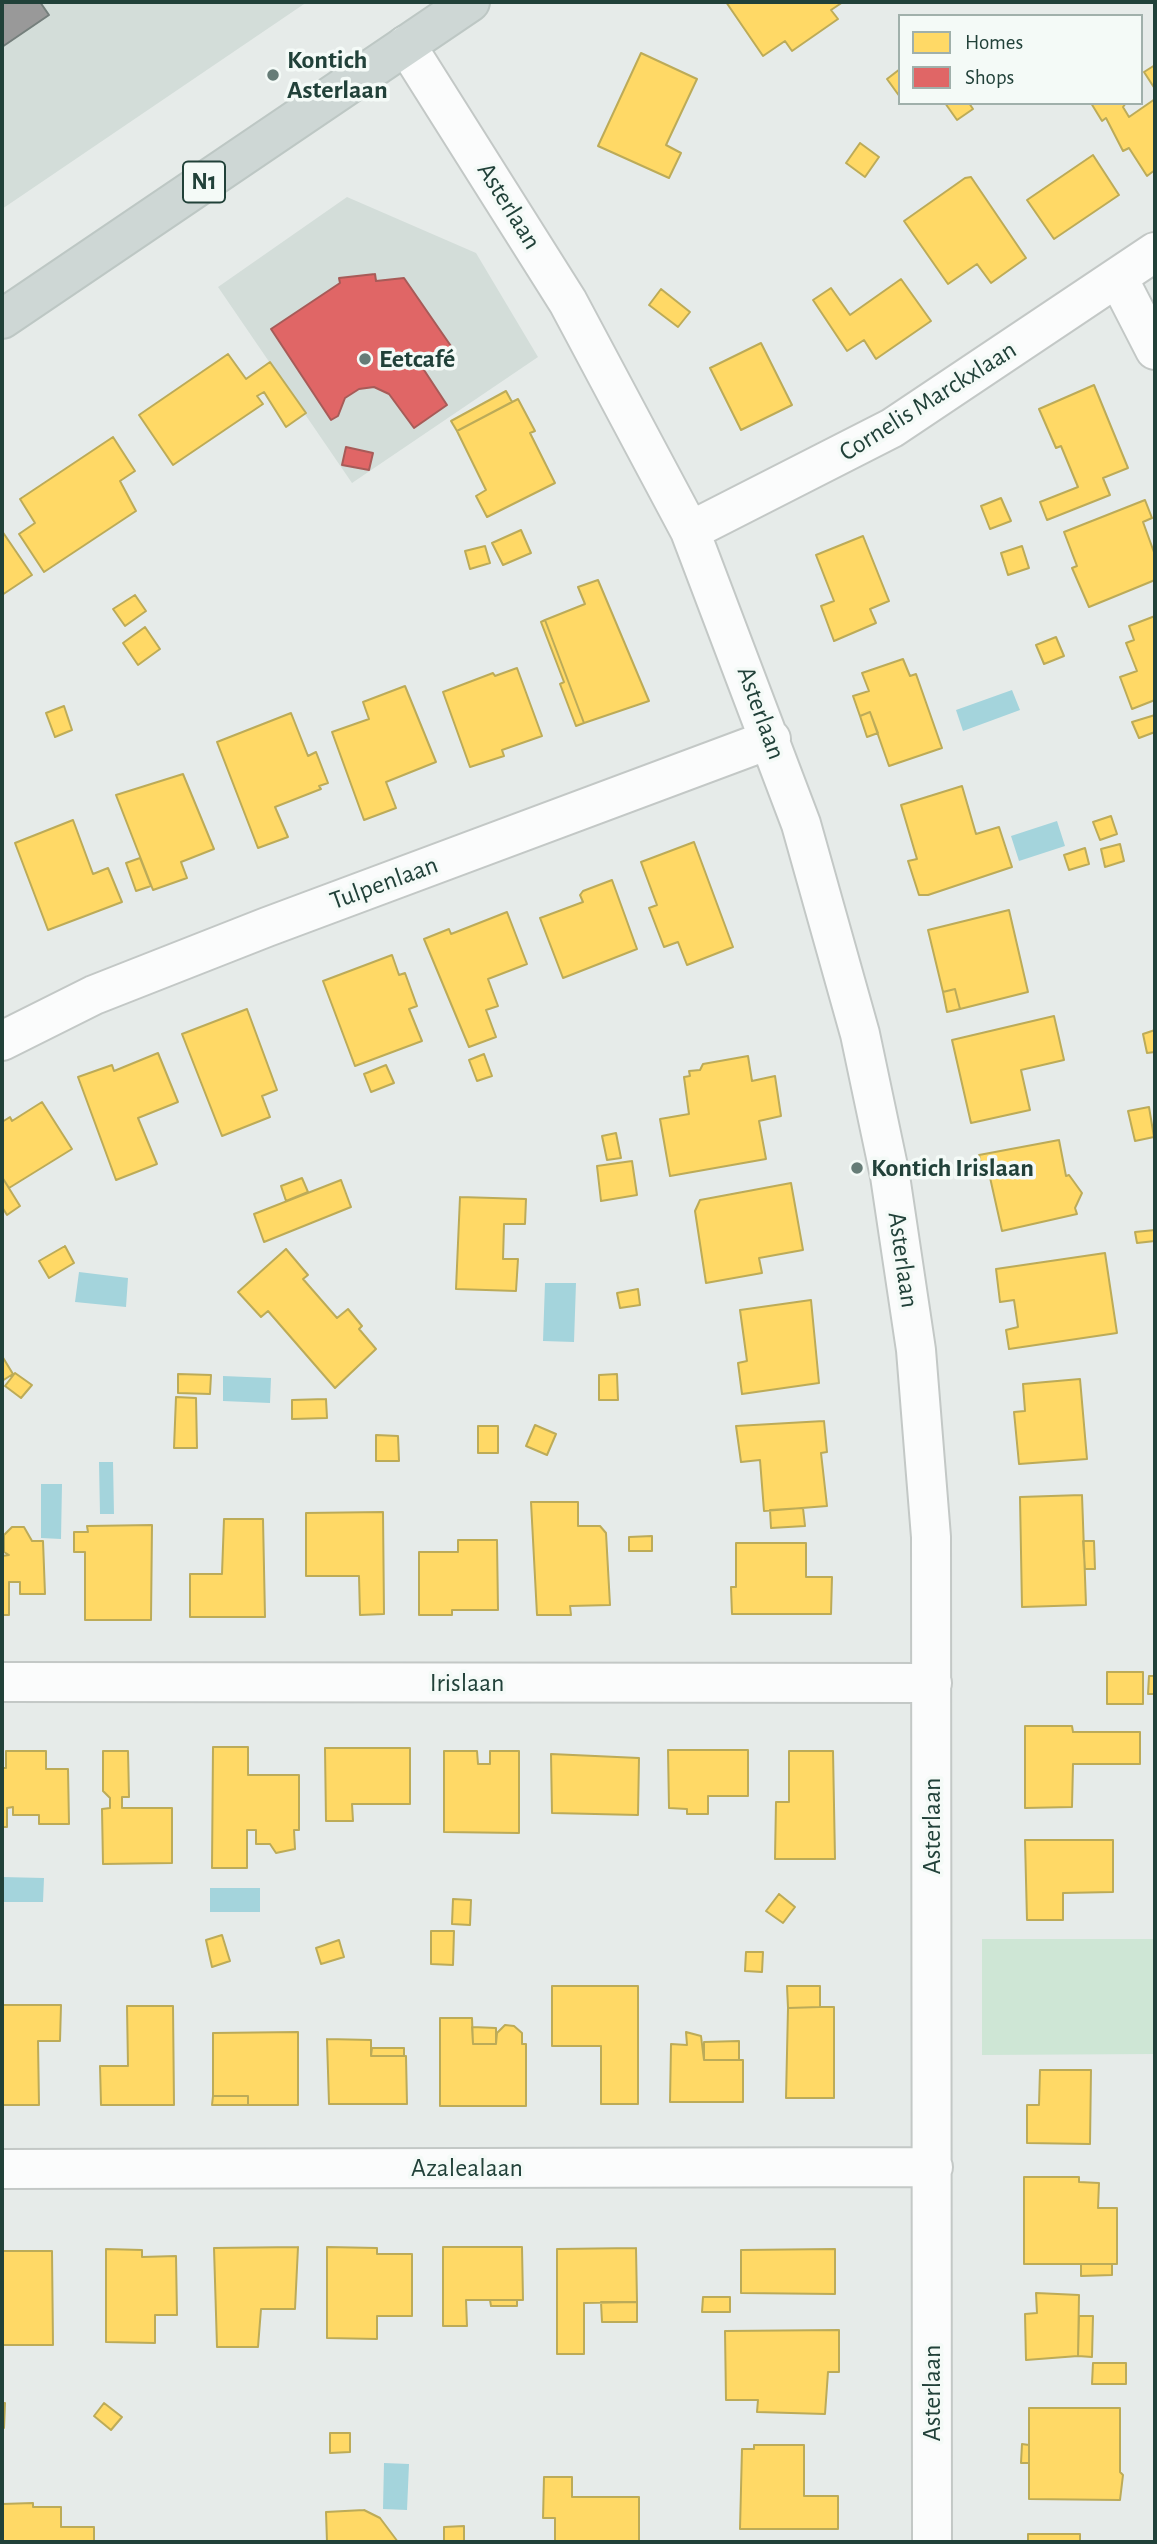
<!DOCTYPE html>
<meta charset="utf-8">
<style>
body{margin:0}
#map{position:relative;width:1157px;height:2544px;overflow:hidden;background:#e6ebe9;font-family:"Alegreya Sans",sans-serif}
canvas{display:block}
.frame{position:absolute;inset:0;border:4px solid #214139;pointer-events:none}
.legend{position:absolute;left:898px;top:14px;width:245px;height:91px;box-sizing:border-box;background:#f4faf7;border:2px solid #a0b0ab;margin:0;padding:9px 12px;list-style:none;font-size:21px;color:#214139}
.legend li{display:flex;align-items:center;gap:14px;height:35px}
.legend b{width:35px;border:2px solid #a0b0ab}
</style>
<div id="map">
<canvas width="1157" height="2544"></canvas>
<div class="frame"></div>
<ul class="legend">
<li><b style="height:19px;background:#ffd966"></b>Homes</li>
<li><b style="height:19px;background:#e06666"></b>Shops</li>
</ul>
</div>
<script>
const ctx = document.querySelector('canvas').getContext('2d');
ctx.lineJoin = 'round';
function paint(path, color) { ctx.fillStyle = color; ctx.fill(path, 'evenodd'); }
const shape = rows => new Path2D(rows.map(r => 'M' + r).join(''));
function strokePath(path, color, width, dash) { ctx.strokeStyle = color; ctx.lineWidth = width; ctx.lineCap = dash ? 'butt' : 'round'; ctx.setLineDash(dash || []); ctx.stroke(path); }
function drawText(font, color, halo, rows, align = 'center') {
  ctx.font = font + ' "Alegreya Sans",sans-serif'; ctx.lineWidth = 7; ctx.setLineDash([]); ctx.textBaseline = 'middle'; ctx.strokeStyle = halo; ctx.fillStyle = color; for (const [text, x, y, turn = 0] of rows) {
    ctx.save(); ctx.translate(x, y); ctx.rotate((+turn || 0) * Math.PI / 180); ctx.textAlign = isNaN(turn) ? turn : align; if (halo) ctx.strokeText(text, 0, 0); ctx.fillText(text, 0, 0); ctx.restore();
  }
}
const built = shape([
 [2,2,307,2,2,209],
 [347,197,476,253,538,357,352,483,218,287]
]);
const green = shape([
 [982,1939,1155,1939,1155,2054,982,2055]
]);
const water = shape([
 [1012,690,1020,710,963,731,956,710],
 [1057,821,1065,846,1019,861,1011,836],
 [79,1272,128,1278,126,1307,75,1302],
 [545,1283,576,1283,574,1342,543,1341],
 [223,1376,271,1378,270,1403,223,1401],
 [99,1462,113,1462,114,1514,100,1514],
 [41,1484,62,1484,61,1539,41,1538],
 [2,1877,44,1878,43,1902,2,1902],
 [210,1888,260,1888,260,1912,210,1912],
 [384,2463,409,2464,407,2510,383,2509]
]);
const homes = shape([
 [726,2,843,2,831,10,838,19,792,51,785,41,763,56,726,2],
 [641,53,697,79,666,145,681,153,669,178,598,146,641,53],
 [1155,65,1155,89,1144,72,1155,65],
 [900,69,900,97,887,79,900,69],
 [1155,99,1155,170,1147,176,1129,148,1123,151,1106,118,1102,121,1091,103,1126,103,1123,107,1129,117,1155,99],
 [945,103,969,103,973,109,957,120,945,103],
 [860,143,879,157,865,177,846,163,860,143],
 [1093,155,1119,195,1054,239,1027,200,1093,155],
 [971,177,1026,258,991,283,977,264,948,284,904,221,965,178,971,177],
 [901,279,931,321,876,359,864,340,847,351,813,300,831,288,850,315,901,279],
 [661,289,690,312,678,327,649,305,661,289],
 [761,343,792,405,741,430,710,368,761,343],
 [228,354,246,379,270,362,306,413,286,427,264,392,257,396,263,404,173,465,139,415,228,354],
 [1094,385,1128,468,1103,478,1110,495,1047,520,1040,502,1078,487,1061,446,1056,448,1039,409,1094,385],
 [506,391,512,402,457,431,451,421,506,391],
 [518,399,535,431,530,433,555,483,487,517,476,496,486,490,457,431,518,399],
 [113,437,135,471,120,481,136,511,44,572,19,534,35,523,20,499,113,437],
 [1001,498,1011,521,990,529,981,506,1001,498],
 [1145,500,1152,518,1143,522,1155,555,1155,580,1089,607,1072,568,1077,566,1064,532,1145,500],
 [521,530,531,553,503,565,492,543,521,530],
 [2,531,32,575,2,595,2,531],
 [863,536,889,601,870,609,876,623,834,641,821,606,834,601,816,555,863,536],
 [485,546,490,563,470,569,465,551,485,546],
 [1022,546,1029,568,1008,575,1001,553,1022,546],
 [598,580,649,701,584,723,545,620,585,604,578,587,598,580],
 [135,595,146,611,125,626,113,609,135,595],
 [1155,616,1155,700,1132,709,1120,677,1137,671,1126,643,1134,640,1129,626,1155,616],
 [545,620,584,723,576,726,560,684,564,682,541,622,545,620],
 [145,627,160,649,138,665,123,643,145,627],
 [1056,637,1064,656,1044,664,1036,645,1056,637],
 [903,659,910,676,916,674,942,748,889,766,870,712,860,716,853,696,869,691,862,673,903,659],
 [517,668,542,736,502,750,504,756,470,767,443,692,493,673,495,676,517,668],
 [405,686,436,762,386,782,396,808,364,820,332,732,369,719,363,702,405,686],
 [64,706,72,730,55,737,46,713,64,706],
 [870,712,878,733,867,737,860,716,870,712],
 [291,713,308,756,316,752,328,783,319,786,321,789,275,807,288,837,258,848,217,742,291,713],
 [1155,715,1155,732,1139,738,1132,722,1155,715],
 [183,774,214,849,181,862,187,878,153,890,116,795,183,774],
 [962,786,976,834,999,827,1012,867,928,895,919,895,908,861,917,859,901,805,962,786],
 [1111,816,1117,834,1100,840,1093,822,1111,816],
 [73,820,93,874,108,868,122,902,48,930,15,843,73,820],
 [694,842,733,947,687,965,678,942,664,947,649,908,657,905,641,862,694,842],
 [1120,844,1124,861,1105,867,1101,849,1120,844],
 [1085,848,1089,864,1069,870,1064,855,1085,848],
 [140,858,151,886,136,891,126,863,140,858],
 [612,880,637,949,563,978,540,918,583,902,580,895,583,891,612,880],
 [1009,910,1028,992,960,1009,955,989,943,992,928,930,1009,910],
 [507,912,527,964,488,979,498,1006,486,1010,496,1037,469,1047,424,939,449,929,451,934,507,912],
 [392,955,399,975,405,973,417,1006,409,1009,422,1041,355,1066,323,981,392,955],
 [955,989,960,1009,947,1012,943,992,955,989],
 [247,1009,277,1090,262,1096,270,1117,222,1136,182,1034,247,1009],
 [1054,1016,1064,1060,1021,1070,1030,1110,971,1123,952,1040,1054,1016],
 [1155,1030,1155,1052,1147,1053,1143,1034,1155,1030],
 [158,1053,178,1102,138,1118,157,1164,116,1180,78,1077,112,1065,114,1071,158,1053],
 [484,1054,492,1076,477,1081,469,1060,484,1054],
 [748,1056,752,1081,775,1076,781,1116,759,1121,766,1159,670,1176,660,1119,689,1114,684,1077,690,1076,689,1071,700,1070,703,1064,748,1056],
 [386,1065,394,1083,371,1092,364,1074,386,1065],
 [42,1102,72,1149,9,1188,2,1177,2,1122,10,1117,12,1121,42,1102],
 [1149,1107,1154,1137,1135,1141,1128,1111,1149,1107],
 [616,1133,621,1158,607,1160,602,1136,616,1133],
 [1059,1140,1066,1176,1069,1175,1082,1193,1075,1208,1077,1214,1002,1231,989,1173,983,1174,979,1155,1059,1140],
 [632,1161,637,1195,601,1201,597,1166,632,1161],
 [2,1177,20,1206,7,1215,2,1207,2,1177],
 [302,1178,308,1192,286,1201,281,1186,302,1178],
 [341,1180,351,1207,264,1242,254,1214,341,1180],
 [791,1183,803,1250,759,1258,762,1273,706,1283,695,1211,700,1200,791,1183],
 [460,1197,526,1199,525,1224,504,1224,503,1259,518,1259,516,1291,456,1289,460,1197],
 [1155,1230,1155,1241,1137,1243,1135,1232,1155,1230],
 [65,1246,74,1263,49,1278,39,1261,65,1246],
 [286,1249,308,1275,303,1279,337,1318,348,1309,362,1326,359,1329,376,1349,335,1388,268,1311,261,1317,238,1292,286,1249],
 [1105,1253,1117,1333,1009,1349,1006,1330,1018,1327,1014,1300,1000,1302,996,1269,1105,1253],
 [638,1289,640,1305,620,1308,617,1293,638,1289],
 [811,1300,819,1383,742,1394,738,1363,747,1361,740,1310,811,1300],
 [2,1356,13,1374,2,1381,2,1356],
 [15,1373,32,1385,21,1398,5,1386,15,1373],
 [178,1374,211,1375,210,1394,178,1393,178,1374],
 [617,1374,618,1400,599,1400,599,1375,617,1374],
 [1080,1379,1087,1459,1019,1464,1014,1412,1025,1411,1023,1384,1080,1379],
 [176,1397,196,1398,197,1448,174,1448,176,1397],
 [326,1399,327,1418,292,1419,292,1400,326,1399],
 [824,1421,827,1452,821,1453,827,1506,764,1511,760,1460,741,1462,736,1426,824,1421],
 [535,1425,556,1434,547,1455,526,1446,535,1425],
 [478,1426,498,1426,498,1453,478,1453,478,1426],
 [376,1435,398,1436,399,1461,376,1461,376,1435],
 [1082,1495,1086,1605,1022,1607,1020,1497,1082,1495],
 [531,1502,578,1502,578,1526,600,1526,606,1533,610,1605,570,1606,571,1615,537,1615,531,1502],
 [803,1508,805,1526,771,1528,770,1510,803,1508],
 [383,1512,384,1614,360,1615,359,1576,306,1576,306,1513,383,1512],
 [224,1519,263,1519,265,1617,190,1617,190,1574,222,1574,224,1519],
 [152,1525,151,1620,85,1620,85,1552,74,1552,74,1532,88,1532,87,1526,152,1525],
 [12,1527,24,1527,32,1541,43,1541,45,1594,20,1594,20,1582,9,1582,9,1615,2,1615,2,1556,9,1555,4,1552,4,1535,12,1527],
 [652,1536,652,1551,629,1551,629,1537,652,1536],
 [458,1540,497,1540,498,1610,452,1610,452,1615,419,1615,419,1552,458,1552,458,1540],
 [1083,1541,1094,1541,1095,1569,1085,1569,1083,1541],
 [736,1543,806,1543,806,1577,832,1577,831,1614,732,1614,731,1587,736,1587,736,1543],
 [1107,1672,1143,1672,1143,1704,1107,1704,1107,1672],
 [1149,1676,1155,1676,1155,1694,1148,1694,1149,1676],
 [1025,1726,1072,1726,1073,1732,1140,1732,1140,1764,1073,1764,1072,1807,1025,1808,1025,1726],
 [213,1747,248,1747,248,1775,299,1775,299,1830,294,1830,295,1849,276,1853,270,1844,256,1844,256,1830,247,1830,247,1868,212,1868,213,1747],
 [325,1748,410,1748,410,1804,352,1804,353,1821,326,1821,325,1748],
 [668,1750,748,1750,748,1796,708,1796,708,1814,687,1814,687,1809,669,1808,668,1750],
 [6,1751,46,1751,46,1769,68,1769,69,1824,39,1824,39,1815,13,1815,13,1807,7,1808,7,1827,2,1827,2,1768,6,1768,6,1751],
 [103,1751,128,1751,129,1797,122,1797,122,1808,172,1808,172,1863,103,1864,102,1809,110,1808,110,1798,103,1791,103,1751],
 [444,1751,477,1751,478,1764,490,1764,490,1751,519,1751,519,1833,444,1832,444,1751],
 [789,1751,833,1751,835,1859,775,1859,776,1802,789,1802,789,1751],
 [551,1754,639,1758,638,1815,552,1813,551,1754],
 [1025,1840,1113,1840,1113,1892,1063,1893,1063,1920,1027,1920,1025,1840],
 [779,1894,795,1907,783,1923,766,1911,779,1894],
 [453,1899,471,1900,470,1925,452,1924,453,1899],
 [431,1931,454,1931,453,1965,431,1964,431,1931],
 [222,1935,230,1961,212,1967,206,1940,222,1935],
 [339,1940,344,1957,321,1964,316,1948,339,1940],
 [746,1952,763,1952,762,1972,745,1971,746,1952],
 [552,1986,638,1986,638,2104,601,2104,601,2046,552,2046,552,1986],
 [787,1986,820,1986,820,2007,788,2008,787,1986],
 [2,2005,61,2005,60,2041,38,2041,39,2105,2,2105,2,2005],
 [127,2006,173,2006,174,2105,101,2105,100,2066,128,2066,127,2006],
 [820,2007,834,2007,834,2098,786,2098,788,2008,820,2007],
 [440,2018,472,2018,473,2044,496,2044,497,2033,505,2025,514,2026,522,2033,522,2044,526,2044,526,2106,440,2106,440,2018],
 [472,2027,496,2028,496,2044,473,2044,472,2027],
 [298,2032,298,2105,248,2105,248,2096,213,2096,213,2033,298,2032],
 [686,2032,701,2036,704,2060,743,2060,743,2102,670,2102,671,2044,687,2045,686,2032],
 [327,2039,371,2040,371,2056,406,2056,407,2104,329,2104,327,2039],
 [739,2041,739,2060,704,2060,704,2042,739,2041],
 [372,2048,404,2048,404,2056,371,2056,372,2048],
 [1040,2070,1091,2070,1090,2144,1027,2143,1027,2105,1039,2105,1040,2070],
 [213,2096,248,2096,248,2105,212,2105,213,2096],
 [1024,2177,1079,2177,1079,2182,1099,2183,1098,2208,1117,2208,1117,2264,1024,2264,1024,2177],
 [298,2247,295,2309,261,2309,258,2347,217,2347,214,2248,298,2247],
 [327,2247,377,2248,377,2254,412,2254,412,2316,377,2316,377,2339,327,2338,327,2247],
 [443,2247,522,2247,523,2300,466,2300,467,2326,443,2326,443,2247],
 [636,2248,637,2302,584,2303,584,2354,557,2354,557,2249,636,2248],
 [106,2249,142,2250,142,2257,176,2256,177,2315,155,2315,155,2343,106,2342,106,2249],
 [835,2249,835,2294,741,2293,741,2250,835,2249],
 [2,2251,52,2251,53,2345,2,2345,2,2251],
 [1081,2264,1112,2264,1112,2275,1081,2276,1081,2264],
 [1036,2293,1079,2295,1078,2356,1026,2360,1025,2314,1037,2313,1036,2293],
 [703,2297,730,2297,730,2312,702,2312,703,2297],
 [490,2300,517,2300,517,2306,491,2306,490,2300],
 [601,2302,637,2302,637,2322,602,2322,601,2302],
 [1079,2316,1093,2316,1092,2357,1078,2356,1079,2316],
 [839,2330,839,2372,828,2372,825,2414,757,2412,758,2400,726,2400,725,2331,839,2330],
 [1093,2363,1126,2363,1126,2384,1092,2384,1093,2363],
 [2,2403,5,2403,4,2428,2,2428,2,2403],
 [104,2403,122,2417,111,2430,94,2416,104,2403],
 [1029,2408,1120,2408,1120,2472,1123,2475,1120,2500,1029,2499,1029,2408],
 [330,2433,350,2433,350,2452,330,2453,330,2433],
 [1022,2444,1029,2445,1029,2463,1021,2463,1022,2444],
 [754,2445,804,2445,804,2496,838,2496,838,2529,740,2529,742,2449,754,2449,754,2445],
 [544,2477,572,2477,572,2497,639,2497,639,2542,555,2542,555,2518,543,2518,544,2477],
 [33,2503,33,2507,61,2507,61,2527,94,2527,94,2542,2,2542,2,2504,33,2503],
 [364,2510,380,2518,398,2542,327,2542,326,2512,364,2510],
 [464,2526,464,2542,444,2542,444,2527,464,2526],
 [1028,2534,1080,2534,1080,2542,1028,2542,1028,2534]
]);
const shops = shape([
 [375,274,376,281,404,278,453,349,424,370,447,405,414,428,389,394,374,387,359,389,345,398,338,416,331,420,271,329,340,283,339,278,375,274],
 [346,447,373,453,369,470,342,465,346,447]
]);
const industry = shape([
 [2,2,40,2,49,15,2,47,2,2]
]);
const street = shape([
 [406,45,568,302,690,531,801,824,860,1034,890,1176,916,1350,931,1537,932,2542],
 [1118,278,1155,350],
 [690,531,892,428,1155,252],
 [2,1041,94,995,267,927,771,739],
 [2,1682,932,1683],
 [2,2169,933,2167]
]);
const primary = shape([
 [2,319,470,2]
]);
const markers = [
 [273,75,7,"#667c77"],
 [365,359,7,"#667c77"],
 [857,1168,7,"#667c77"]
];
const shields = [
 [204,182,42]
];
const shieldNames = [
 ["N1",204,182]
];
const poiNames = [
 ["Kontich",287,60],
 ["Asterlaan",287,90],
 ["Eetcafé",379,359],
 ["Kontich Irislaan",871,1168]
];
const streetNames = [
 ["Asterlaan",509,206,58],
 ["Cornelis Marckxlaan",928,401,-32],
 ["Asterlaan",761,713,70],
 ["Tulpenlaan",384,883,-20],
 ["Asterlaan",903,1260,82],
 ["Irislaan",467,1683],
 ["Asterlaan",932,1826,-90],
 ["Azalealaan",467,2168],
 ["Asterlaan",932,2393,-90]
];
paint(built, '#d3ddd9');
paint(green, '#cee6d5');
paint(water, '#a4d4dc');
paint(homes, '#ffd966');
strokePath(homes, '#bcab58', 2);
paint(shops, '#e06666');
strokePath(shops, '#a75b58', 2);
paint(industry, '#999');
strokePath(industry, '#757f7c', 2);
strokePath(street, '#c3c8c6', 42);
strokePath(primary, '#bdc7c4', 42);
strokePath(street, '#fbfcfc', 38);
strokePath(primary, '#ced7d5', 38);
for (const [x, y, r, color] of markers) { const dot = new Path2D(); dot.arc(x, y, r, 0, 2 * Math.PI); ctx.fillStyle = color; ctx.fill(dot); strokePath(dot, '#f4faf7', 2.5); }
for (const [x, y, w] of shields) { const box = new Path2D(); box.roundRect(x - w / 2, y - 20.5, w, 41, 5); ctx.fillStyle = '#f4faf7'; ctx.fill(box); strokePath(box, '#214139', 2); }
drawText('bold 24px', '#214139', null, shieldNames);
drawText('bold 26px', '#214139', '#f4faf7', poiNames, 'left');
drawText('26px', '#214139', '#f4faf7', streetNames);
</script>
